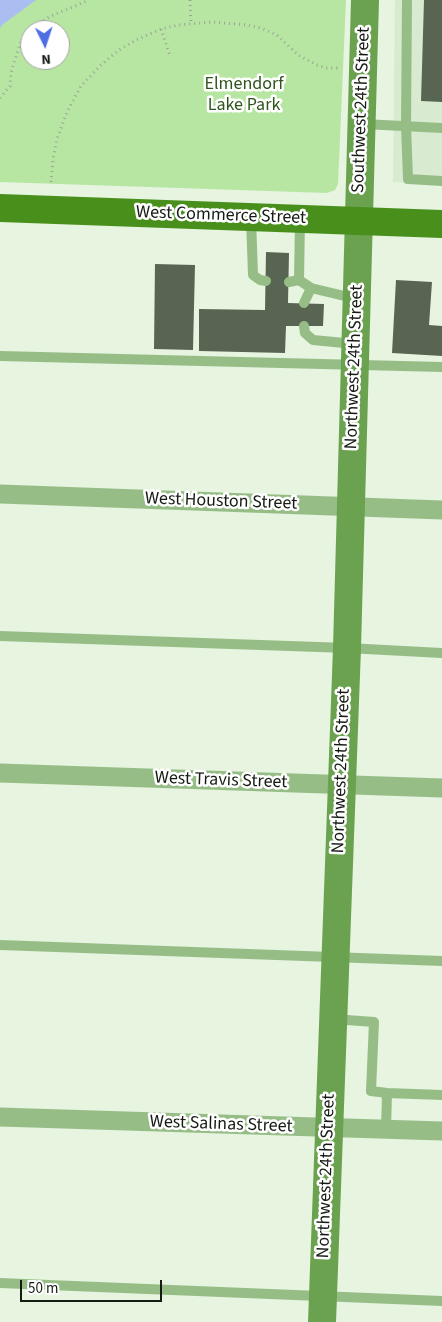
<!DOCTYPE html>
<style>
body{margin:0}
#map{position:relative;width:442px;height:1322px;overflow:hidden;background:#e6f4e0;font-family:"Source Sans 3",sans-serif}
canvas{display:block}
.north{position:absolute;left:20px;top:20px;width:50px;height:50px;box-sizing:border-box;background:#fff;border:1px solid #a1a3a1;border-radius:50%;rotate:176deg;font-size:14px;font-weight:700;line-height:20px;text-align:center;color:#151a13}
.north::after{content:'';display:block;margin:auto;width:18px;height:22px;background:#4e6fe3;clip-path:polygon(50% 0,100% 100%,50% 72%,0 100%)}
.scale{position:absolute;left:20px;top:1280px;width:142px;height:22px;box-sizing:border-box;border:2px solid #151a13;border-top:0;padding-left:6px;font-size:15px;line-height:18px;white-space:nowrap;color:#151a13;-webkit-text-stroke:4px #fff;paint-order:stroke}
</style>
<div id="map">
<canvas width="442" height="1322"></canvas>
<div class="north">N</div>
<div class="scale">50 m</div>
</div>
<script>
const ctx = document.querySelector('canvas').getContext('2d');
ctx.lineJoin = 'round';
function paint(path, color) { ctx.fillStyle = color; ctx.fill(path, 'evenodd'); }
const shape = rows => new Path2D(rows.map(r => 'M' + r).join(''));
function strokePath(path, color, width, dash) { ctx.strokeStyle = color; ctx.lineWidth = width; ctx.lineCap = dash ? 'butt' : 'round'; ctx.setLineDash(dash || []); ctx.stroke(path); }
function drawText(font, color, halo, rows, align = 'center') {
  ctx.font = font + ' "Source Sans 3",sans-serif'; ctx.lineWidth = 5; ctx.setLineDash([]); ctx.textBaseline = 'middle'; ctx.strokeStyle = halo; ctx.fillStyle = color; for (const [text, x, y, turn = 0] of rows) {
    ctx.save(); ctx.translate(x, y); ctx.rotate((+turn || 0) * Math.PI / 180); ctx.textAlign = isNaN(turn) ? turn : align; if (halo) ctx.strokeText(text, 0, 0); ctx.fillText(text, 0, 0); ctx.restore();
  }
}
const built = shape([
 [395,0,442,0,442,185,393,182]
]);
const green = shape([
 [0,0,346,0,338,184,335,190,327,193,0,182],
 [30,30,60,30,60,60,30,60]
]);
const water = shape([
 [0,0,36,0,2,25,0,28]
]);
const building = shape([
 [424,0,442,0,442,102,421,101],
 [266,252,289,253,288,303,324,304,323,326,286,326,285,353,199,351,199,309,265,310],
 [155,264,195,265,193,350,154,349],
 [396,280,432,282,429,325,442,326,442,356,392,353]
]);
const path = shape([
 [190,0,191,23],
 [161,29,170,56],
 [32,30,38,25,49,17,89,0],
 [0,98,10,86,11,73,18,50,21,42,30,32],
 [51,182,53,159,57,139,67,112,81,86,101,65,119,50,136,40,161,29,178,25,212,22,248,25,261,28,277,35,298,55,317,65,326,68,339,68]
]);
const lane = shape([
 [407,0,406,126,408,179,442,181],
 [363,124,442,128],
 [251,218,253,275,260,280,266,281],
 [299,280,300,219],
 [289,282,299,280,311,288,357,299],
 [304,303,311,288],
 [304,326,305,333,313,340,355,344],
 [0,356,442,367],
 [0,636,347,648,442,653],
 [0,945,442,961],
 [333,1019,374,1022,371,1091,387,1093],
 [386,1129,387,1093,442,1095],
 [0,1283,442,1301]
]);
const street = shape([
 [0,494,442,510],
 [0,773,442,788],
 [0,1117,442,1131]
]);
const secondary = shape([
 [322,1322,347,648,365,0]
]);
const primary = shape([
 [0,208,442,224]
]);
const parkNames = [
 ["Elmendorf",244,85],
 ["Lake Park",244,106]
];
const streetNames = [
 ["Southwest 24th Street",362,110,-88],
 ["West Commerce Street",221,216,2],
 ["Northwest 24th Street",355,367,-88],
 ["West Houston Street",221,502,2],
 ["Northwest 24th Street",342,771,-88],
 ["West Travis Street",221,781,2],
 ["West Salinas Street",221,1125,2],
 ["Northwest 24th Street",327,1176,-88]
];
paint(built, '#d8ebd0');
paint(green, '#b7e6a2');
paint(water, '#aabef2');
paint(building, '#586553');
strokePath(path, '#9aa596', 3, [1, 4]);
strokePath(lane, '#97bd87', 10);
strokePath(street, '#97bd87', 19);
strokePath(secondary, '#6aa250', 28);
strokePath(primary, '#488f1c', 28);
drawText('18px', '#2f541c', '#fff', parkNames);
drawText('18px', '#151a13', '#fff', streetNames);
</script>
